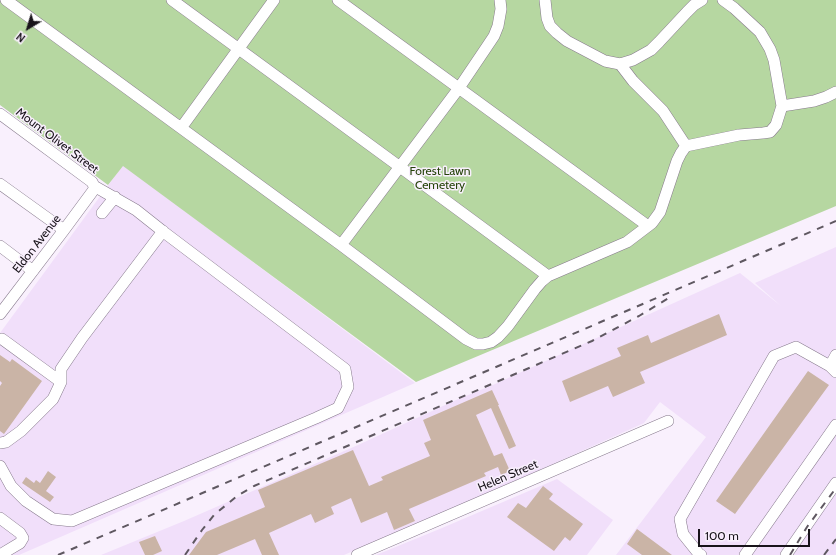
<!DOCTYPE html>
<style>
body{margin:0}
#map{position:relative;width:836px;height:555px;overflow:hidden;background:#f9f0fd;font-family:Cabin,sans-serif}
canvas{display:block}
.north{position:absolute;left:8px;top:8px;width:40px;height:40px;-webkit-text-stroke:3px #f9f0fd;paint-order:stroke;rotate:218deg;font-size:11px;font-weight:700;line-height:16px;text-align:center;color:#18131a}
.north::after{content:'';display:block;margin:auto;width:14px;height:18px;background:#18131a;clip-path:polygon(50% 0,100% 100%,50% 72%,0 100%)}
.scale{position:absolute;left:698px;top:529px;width:112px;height:18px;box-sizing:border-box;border:2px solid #18131a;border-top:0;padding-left:5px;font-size:12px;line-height:14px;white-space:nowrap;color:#18131a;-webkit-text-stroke:3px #f9f0fd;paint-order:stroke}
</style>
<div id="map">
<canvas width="836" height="555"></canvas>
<div class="north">N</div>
<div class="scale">100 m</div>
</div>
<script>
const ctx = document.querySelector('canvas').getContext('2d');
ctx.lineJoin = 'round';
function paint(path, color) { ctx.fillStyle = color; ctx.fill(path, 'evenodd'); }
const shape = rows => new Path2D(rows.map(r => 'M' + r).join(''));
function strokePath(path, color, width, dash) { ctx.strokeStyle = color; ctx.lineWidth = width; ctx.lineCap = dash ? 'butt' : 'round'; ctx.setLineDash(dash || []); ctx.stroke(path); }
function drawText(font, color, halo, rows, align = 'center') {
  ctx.font = font + ' Cabin,sans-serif'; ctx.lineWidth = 3; ctx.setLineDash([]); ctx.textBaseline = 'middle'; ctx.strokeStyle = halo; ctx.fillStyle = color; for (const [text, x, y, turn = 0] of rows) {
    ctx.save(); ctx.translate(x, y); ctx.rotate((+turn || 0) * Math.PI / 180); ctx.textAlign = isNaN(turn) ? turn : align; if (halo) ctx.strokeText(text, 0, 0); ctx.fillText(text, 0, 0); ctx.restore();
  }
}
const built = shape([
 [123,165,415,383,19,555,0,555,0,333],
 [836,247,836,555,616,555,706,437,660,402,644,423,495,490,344,555,101,555,184,521,358,445,456,400,495,384,740,273,781,306,755,283],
 [557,479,613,520,587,555,376,555,442,528]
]);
const green = shape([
 [0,0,836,0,836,206,416,382,123,166,108,185,0,105]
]);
const building = shape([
 [719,314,727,335,640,372,645,383,613,397,608,386,570,402,562,381,621,356,617,348,648,335,651,343],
 [0,355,10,362,12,359,42,381,4,434,0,431,0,386,2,383,0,381],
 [808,371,829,385,735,514,716,501],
 [492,390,499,405,498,405,516,446,509,449,491,408,476,415,494,456,502,453,510,471,501,475,498,467,484,473,486,476,409,509,415,521,394,530,387,512,361,523,351,498,331,507,334,514,315,523,311,514,269,533,279,555,262,555,255,539,217,555,189,555,206,532,265,507,258,490,353,450,369,486,383,480,381,477,430,456,424,443,431,440,423,420],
 [48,471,56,477,46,491,54,497,50,502,22,483,26,477,34,483,36,480,40,483],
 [543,486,553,494,549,499,583,524,570,541,565,537,554,551,507,517,518,503,526,508],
 [637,529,672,555,642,555,627,544],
 [155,536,162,551,153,555,145,555,139,542]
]);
const minor = shape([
 [6,0,341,245,466,339,476,344,483,344,491,342,498,337,508,326,535,289,542,281,548,276],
 [172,0,400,167,548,276,627,242,652,223,660,212,677,161,681,153,686,146,739,135,763,133,770,132,776,125,782,106,774,60,770,49,760,32,734,8,723,0],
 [338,0,648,226],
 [545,0,547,18,550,26,557,33,567,41,605,61,620,64,633,60,651,50,659,42,687,12,694,5,702,0],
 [620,64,633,81,663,111,686,146],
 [782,106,814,101,826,97,836,92],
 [0,114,92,182,95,188,64,230,0,314],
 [181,128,274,0],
 [0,184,64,230],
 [102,213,115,197],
 [341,245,459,88,488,45,494,36,498,26,501,9,500,0],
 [0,246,33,271],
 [2,339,61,382],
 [830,366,836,355],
 [0,443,6,442,21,431,53,399,61,382,61,369,82,338,163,231],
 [0,466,11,486,26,501,53,519,72,521,316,418,338,408,348,387,345,369,165,233,136,210,94,186],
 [0,518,20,533,23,538,20,543,0,555],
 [357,555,668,421],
 [701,555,699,554,683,534,680,519,774,356,796,347,830,366,836,372],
 [745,555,836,425],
 [786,555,836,483]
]);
const rail = shape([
 [58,555,836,221],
 [185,555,202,530,214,515,237,496,254,486,592,341,639,316,672,296],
 [790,555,807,527,836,488],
 [824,555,836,539]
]);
const streetNames = [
 ["Mount Olivet Street",57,141,37],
 ["Eldon Avenue",37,244,-52],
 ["Helen Street",508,476,-23]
];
const parkNames = [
 ["Forest Lawn",440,171],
 ["Cemetery",440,185]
];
paint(built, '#f1dffa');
paint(green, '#b6d7a1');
paint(building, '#cab4a6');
strokePath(minor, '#877a8d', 12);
strokePath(minor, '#fff', 11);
strokePath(rail, '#5f5861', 2, [7, 7]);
drawText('12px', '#18131a', '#f9f0fd', streetNames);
drawText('12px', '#254309', '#f9f0fd', parkNames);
</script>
